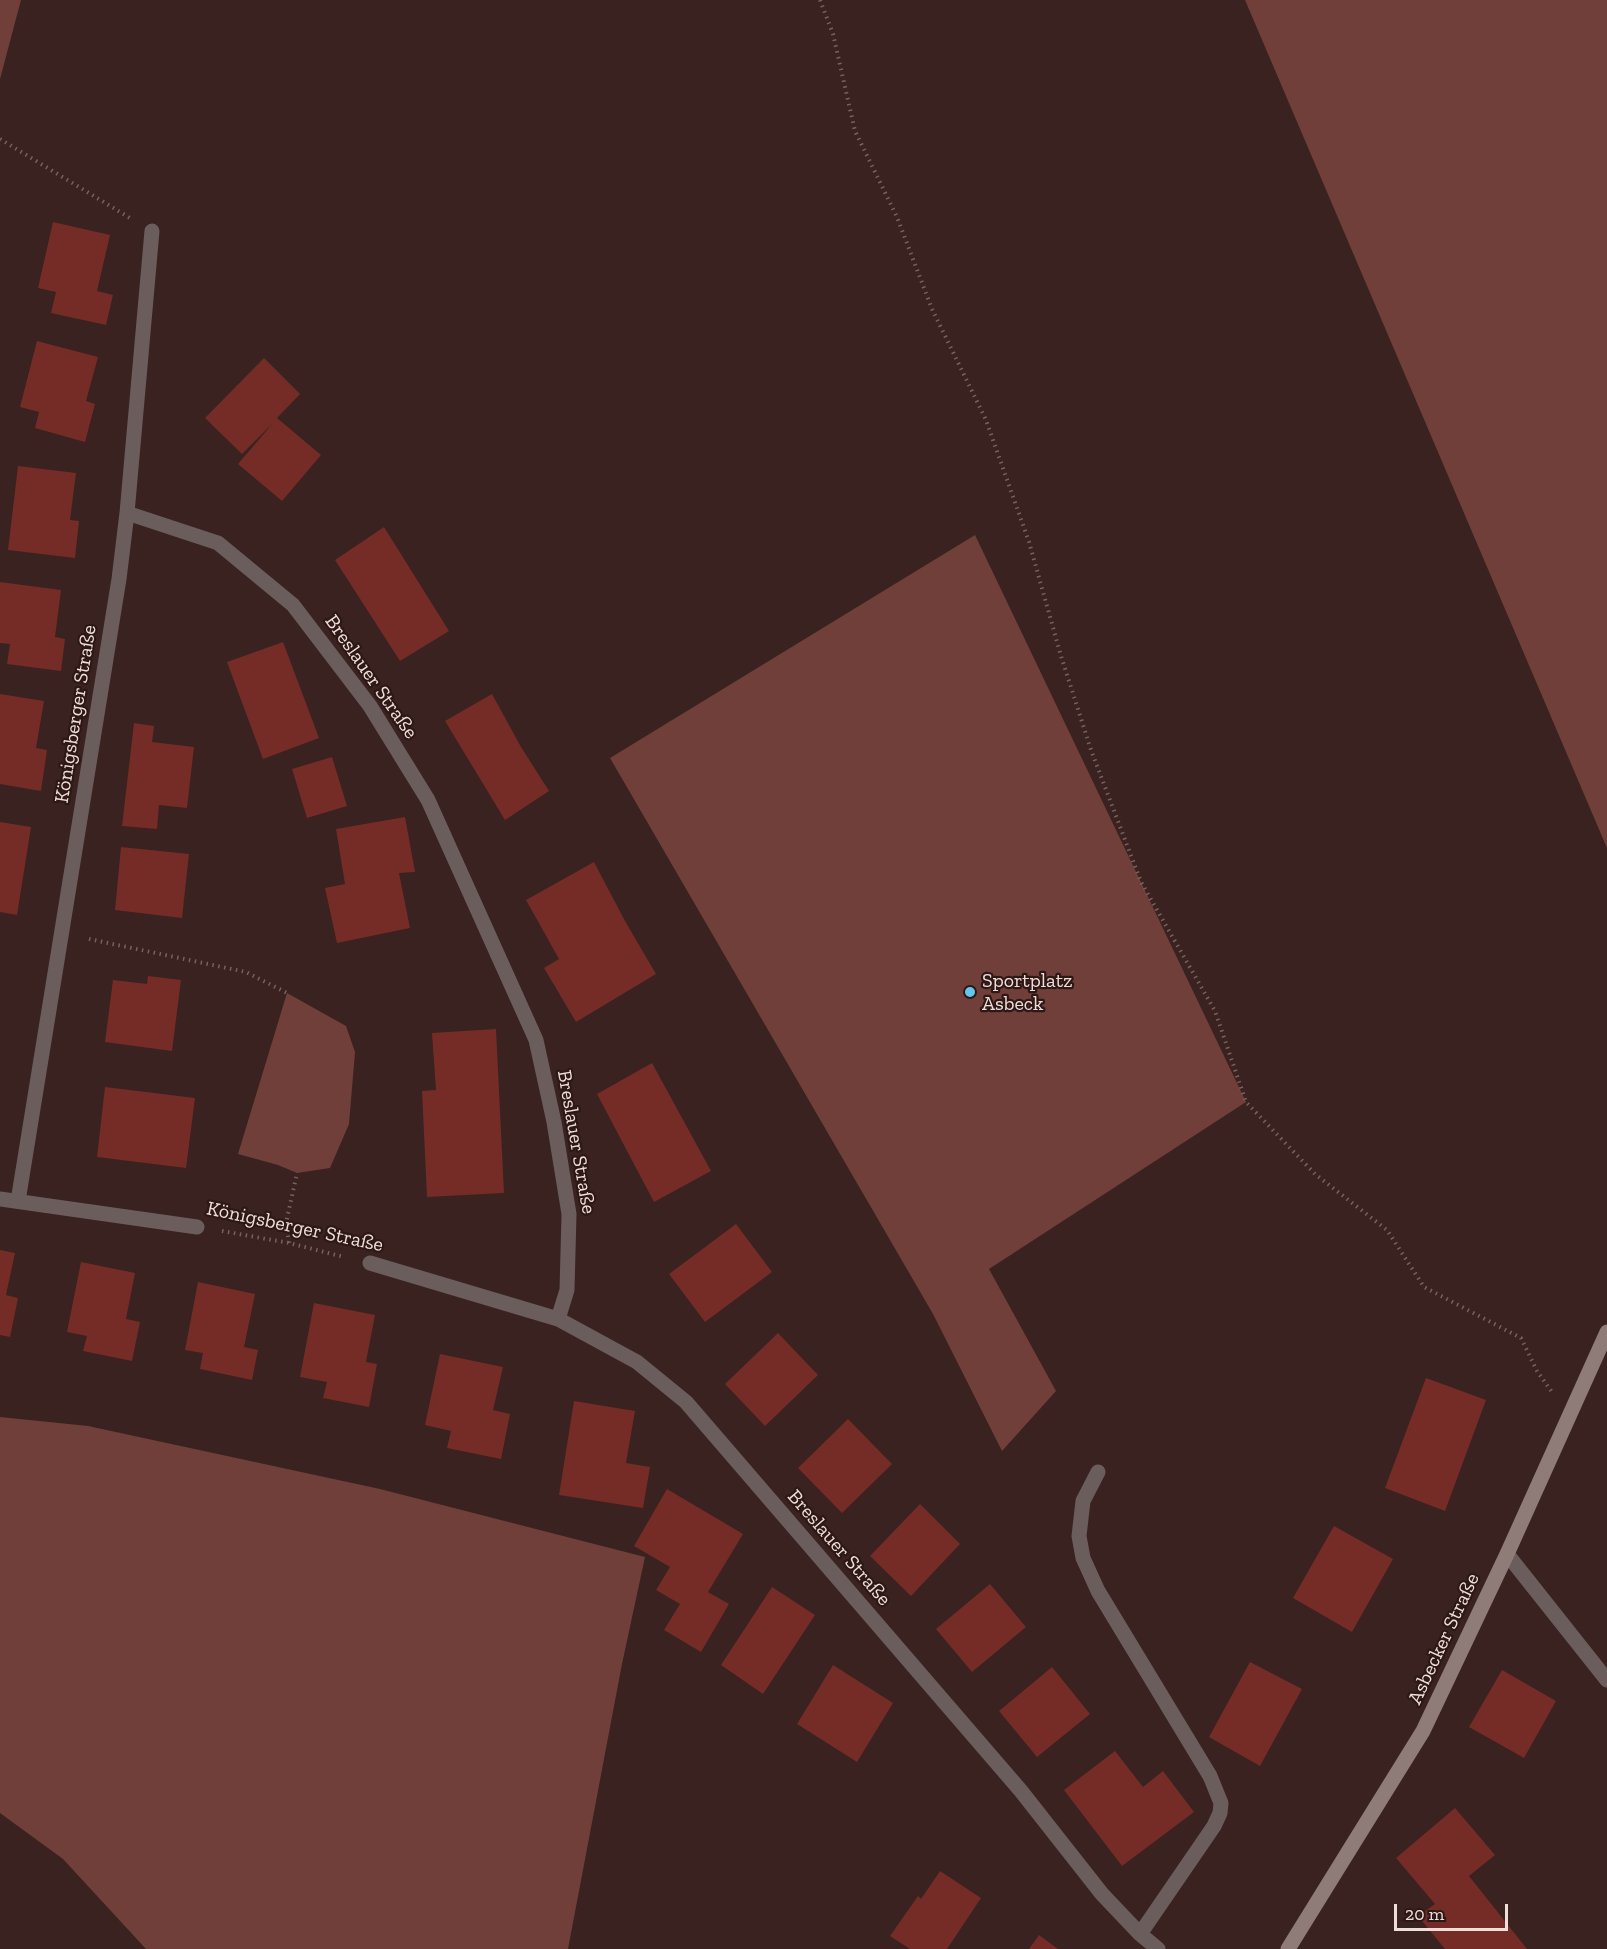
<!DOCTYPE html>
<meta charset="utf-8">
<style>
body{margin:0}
#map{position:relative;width:1607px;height:1949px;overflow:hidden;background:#39221f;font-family:"Zilla Slab",serif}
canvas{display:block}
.scale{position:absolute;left:1394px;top:1904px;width:114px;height:27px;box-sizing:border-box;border:3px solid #eededb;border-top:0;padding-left:8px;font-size:18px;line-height:21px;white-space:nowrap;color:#eededb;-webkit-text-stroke:4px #2e1815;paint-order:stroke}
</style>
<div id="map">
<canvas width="1607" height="1949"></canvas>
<div class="scale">20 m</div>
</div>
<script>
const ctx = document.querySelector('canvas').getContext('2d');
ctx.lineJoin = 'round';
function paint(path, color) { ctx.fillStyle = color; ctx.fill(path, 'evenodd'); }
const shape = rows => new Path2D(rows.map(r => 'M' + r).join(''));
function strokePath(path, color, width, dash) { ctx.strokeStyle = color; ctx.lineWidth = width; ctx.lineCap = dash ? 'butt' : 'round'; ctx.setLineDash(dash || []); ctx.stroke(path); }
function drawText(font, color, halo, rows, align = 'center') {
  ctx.font = font + ' "Zilla Slab",serif'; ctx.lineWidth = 4.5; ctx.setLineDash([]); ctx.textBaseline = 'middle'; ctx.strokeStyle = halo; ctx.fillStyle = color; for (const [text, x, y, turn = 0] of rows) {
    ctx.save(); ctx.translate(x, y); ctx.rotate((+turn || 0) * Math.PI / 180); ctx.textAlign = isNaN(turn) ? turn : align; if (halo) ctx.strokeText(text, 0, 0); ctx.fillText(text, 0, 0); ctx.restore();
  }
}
const green = shape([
 [0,0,21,0,0,79],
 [1245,0,1607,0,1607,848],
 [975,535,1246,1102,989,1269,1056,1391,1002,1451,933,1314,610,758],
 [287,993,346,1026,355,1052,349,1124,330,1168,297,1173,278,1165,238,1154],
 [0,1417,88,1426,380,1489,645,1557,622,1664,568,1949,146,1949,63,1859,0,1813]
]);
const building = shape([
 [53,222,110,235,97,291,113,295,106,325,51,313,56,292,38,288],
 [37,341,98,357,86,401,95,404,85,442,35,428,39,412,20,407],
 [264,358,300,394,277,418,321,455,282,501,238,464,273,423,242,454,205,418],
 [18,466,76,473,70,520,79,521,75,558,8,550],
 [384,527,449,631,400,661,335,560],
 [0,582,61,590,55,637,65,639,61,671,7,664,10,644,0,643],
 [283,642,319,738,263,759,227,662],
 [0,694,44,701,36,748,47,750,41,791,0,784],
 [492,694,521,747,549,791,505,820,445,721],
 [134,723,154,726,152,742,194,747,187,808,159,805,157,829,122,826],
 [332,757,347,806,307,818,292,769],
 [405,817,415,872,399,873,410,928,337,943,325,888,345,884,336,829],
 [0,822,31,827,17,915,0,912],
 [121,847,189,854,182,918,115,910],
 [594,862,625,921,656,974,576,1022,544,968,559,959,526,900],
 [148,976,181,980,172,1051,105,1042,113,980,147,984],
 [496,1029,504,1193,427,1197,422,1091,436,1090,432,1033],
 [652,1063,711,1171,654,1202,597,1094],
 [105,1087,195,1098,186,1168,97,1157],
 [736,1224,772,1272,705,1322,669,1274],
 [0,1250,15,1253,6,1295,18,1298,10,1337,0,1335],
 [81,1262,135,1273,126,1319,140,1322,132,1361,83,1351,87,1336,67,1332],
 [198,1282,255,1294,244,1347,258,1350,252,1380,200,1369,203,1353,185,1350],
 [314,1303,375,1315,366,1362,377,1364,369,1407,323,1398,327,1382,300,1377],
 [778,1333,818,1375,765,1426,725,1384],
 [440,1354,503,1367,493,1410,510,1414,501,1459,447,1448,451,1431,425,1425],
 [1426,1378,1486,1400,1445,1511,1385,1488],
 [574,1401,635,1411,626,1463,650,1467,643,1508,559,1495],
 [848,1419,892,1464,842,1513,798,1468],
 [667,1489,743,1534,708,1592,729,1604,701,1652,664,1630,680,1604,656,1590,670,1567,634,1546],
 [920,1504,960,1544,911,1596,870,1556],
 [1334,1526,1393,1559,1352,1632,1293,1598],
 [990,1584,1026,1627,972,1672,936,1629],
 [772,1587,815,1615,763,1694,721,1665],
 [1250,1662,1302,1689,1260,1766,1209,1737],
 [833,1665,893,1703,857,1762,797,1724],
 [1052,1667,1090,1714,1037,1757,999,1711],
 [1502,1670,1556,1701,1524,1758,1469,1727],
 [1115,1751,1143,1787,1163,1771,1194,1812,1122,1866,1064,1790],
 [1455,1808,1495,1855,1469,1876,1527,1949,1445,1949,1418,1916,1435,1904,1396,1858],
 [940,1871,981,1898,947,1949,910,1949,890,1936,918,1896,921,1899],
 [1039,1935,1058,1949,1029,1949]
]);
const path = shape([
 [820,0,833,34,855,131,897,217,932,309,986,420,1029,542,1061,656,1091,750,1141,882,1215,1011,1246,1102,1315,1174,1387,1230,1424,1287,1521,1338,1537,1371,1552,1392],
 [0,139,130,218],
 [89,939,246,972,287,993],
 [222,1231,289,1243,344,1257],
 [289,1243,286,1223,297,1173]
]);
const street = shape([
 [127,513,218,543,293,605,370,706,428,800,536,1040,554,1122,569,1214,567,1290,558,1319,637,1362,686,1402,1021,1791,1102,1894,1140,1934,1158,1949],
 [0,1199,197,1227],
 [18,1201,119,579,127,513,152,231],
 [370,1263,558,1319],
 [1098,1472,1083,1501,1079,1536,1083,1558,1098,1591,1210,1776,1221,1803,1220,1813,1214,1826,1140,1934],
 [1507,1554,1607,1680]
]);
const secondary = shape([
 [1288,1949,1423,1731,1507,1554,1607,1332]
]);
const markers = [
 [970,992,6,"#64c5ee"]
];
const streetNames = [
 ["Breslauer Straße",371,677,55],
 ["Königsberger Straße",76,714,-81],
 ["Breslauer Straße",576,1142,80],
 ["Königsberger Straße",295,1227,12],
 ["Breslauer Straße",839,1548,49],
 ["Asbecker Straße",1444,1639,-65]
];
const poiNames = [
 ["Sportplatz",982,981],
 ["Asbeck",982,1004]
];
paint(green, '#713f39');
paint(building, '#752c26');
strokePath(path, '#77625f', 4, [1.5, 4.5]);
strokePath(street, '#6a5d5c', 15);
strokePath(secondary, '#8f7b78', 15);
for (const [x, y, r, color] of markers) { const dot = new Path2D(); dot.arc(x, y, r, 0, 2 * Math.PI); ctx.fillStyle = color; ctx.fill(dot); strokePath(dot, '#2e1815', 2); }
drawText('20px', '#eededb', '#2e1815', streetNames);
drawText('20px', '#eededb', '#2e1815', poiNames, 'left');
</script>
